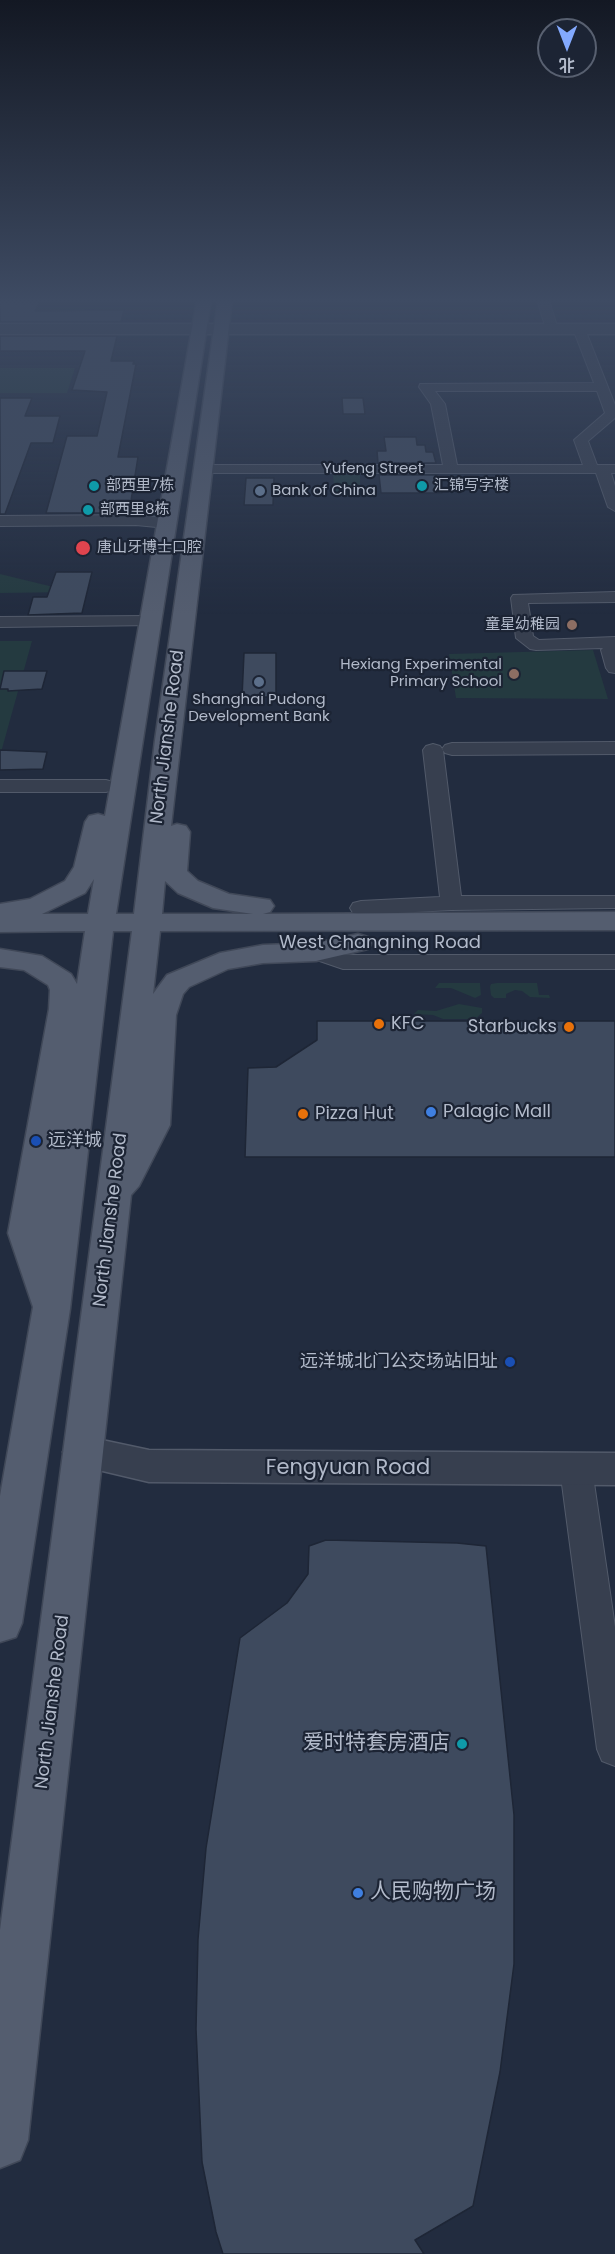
<!DOCTYPE html>
<meta charset="utf-8">
<style>
body{margin:0}
#map{position:relative;width:615px;height:2254px;overflow:hidden;background:#222c3f;font-family:Poppins,"Noto Sans SC",sans-serif}
canvas{display:block}
.north{position:absolute;left:537px;top:18px;width:60px;height:60px;box-sizing:border-box;background:#1c2434;border:2px solid #586070;border-radius:50%;rotate:180deg;font-size:16px;font-weight:700;line-height:24px;text-align:center;color:#b2baca}
.north::after{content:'';display:block;margin:auto;width:21px;height:27px;background:#83a9fe;clip-path:polygon(50% 0,100% 100%,50% 72%,0 100%)}
</style>
<div id="map">
<canvas width="615" height="2254"></canvas>
<div class="north">北</div>
</div>
<script>
const ctx = document.querySelector('canvas').getContext('2d');
ctx.lineJoin = 'round';
function paint(path, color) { ctx.fillStyle = color; ctx.fill(path, 'evenodd'); }
const shape = rows => new Path2D(rows.map(r => 'M' + r).join(''));
function strokePath(path, color, width, dash) { ctx.strokeStyle = color; ctx.lineWidth = width; ctx.lineCap = dash ? 'butt' : 'round'; ctx.setLineDash(dash || []); ctx.stroke(path); }
function drawText(font, color, halo, rows, align = 'center') {
  ctx.font = font + ' Poppins,"Noto Sans SC",sans-serif'; ctx.lineWidth = 4.5; ctx.setLineDash([]); ctx.textBaseline = 'middle'; ctx.strokeStyle = halo; ctx.fillStyle = color; for (const [text, x, y, turn = 0] of rows) {
    ctx.save(); ctx.translate(x, y); ctx.rotate((+turn || 0) * Math.PI / 180); ctx.textAlign = isNaN(turn) ? turn : align; if (halo) ctx.strokeText(text, 0, 0); ctx.fillText(text, 0, 0); ctx.restore();
  }
}
const green = shape([
 [0,368,75,368,67,393,0,393],
 [333,475,360,475,360,496,335,496],
 [0,574,74,592,0,593],
 [0,641,32,641,0,756],
 [593,650,608,699,456,698,449,654],
 [439,983,480,983,481,995,475,998,451,988,435,988],
 [497,983,537,983,539,995,549,995,550,998,530,997,522,991,515,990,506,994,506,998,494,998,491,995,490,987,491,984],
 [459,1004,482,1008,482,1013,475,1019,443,1019,433,1015,414,1014,418,1010,436,1011]
]);
const building = shape([
 [0,302,39,302,35,311,124,310,121,322,0,322,0,302],
 [0,336,117,336,111,361,134,361,133,364,136,364,118,457,138,457,129,513,46,513,67,436,97,436,107,392,72,390,85,351,0,351,0,336],
 [0,398,32,398,25,416,60,416,53,443,31,443,5,514,0,514,0,398],
 [342,398,363,398,365,414,343,414,342,398],
 [384,437,416,437,417,445,425,445,426,452,433,452,436,463,378,463,377,451,386,451,384,437],
 [379,475,438,475,442,493,381,493,379,475],
 [246,478,274,478,273,505,244,505,246,478],
 [56,572,92,572,82,613,28,615,33,597,47,597,56,572],
 [244,653,276,653,276,697,242,697,244,653],
 [4,671,47,671,42,689,8,691,8,689,0,689,4,671],
 [0,750,47,752,43,769,0,770,0,750],
 [317,1021,615,1021,615,1157,245,1157,248,1068,276,1067,317,1040,317,1021],
 [326,1540,457,1543,486,1546,514,1815,514,1964,500,2072,473,2206,415,2240,424,2254,223,2254,216,2232,202,2162,196,2029,198,1939,206,1848,240,1638,287,1603,308,1574,309,1546,326,1540]
]);
const minor = shape([
 [537,300,549,300,558,329,556,332,552,333,546,329,537,300],
 [579,325,585,329,615,405,615,418,588,441,597,465,615,465,615,473,611,473,615,486,615,511,608,507,596,473,202,473,195,469,202,465,443,465,431,404,419,387,420,384,594,383,573,329,579,325],
 [435,391,597,391,605,413,574,440,583,465,457,465,445,404,435,391],
 [136,515,167,518,175,523,167,528,136,525,0,526,0,516,136,515],
 [615,592,615,602,528,603,533,636,539,640,615,637,615,673,609,672,606,668,601,650,603,648,536,650,530,649,516,638,511,598,513,595,615,592],
 [149,616,157,621,155,625,0,627,0,617,149,616],
 [615,742,615,754,452,755,445,753,442,749,445,745,452,743,615,742],
 [433,744,440,746,443,750,461,896,615,896,615,908,451,910,361,915,353,913,350,908,353,903,361,901,440,897,423,750,426,746,433,744],
 [0,780,106,780,113,782,116,786,113,790,106,792,0,792,0,780],
 [316,945,346,955,615,955,615,969,343,969,308,957,305,952,308,947,316,945],
 [576,1456,587,1460,592,1469,615,1627,615,1766,602,1761,597,1749,560,1469,565,1460,576,1456]
]);
const tertiary = shape([
 [0,324,615,324,615,334,0,334,0,324],
 [83,1436,149,1450,615,1453,615,1485,149,1482,69,1463,63,1452,69,1441,83,1436]
]);
const primary = shape([
 [197,300,211,300,116,914,134,914,155,740,218,300,232,300,171,826,177,824,186,826,190,832,187,871,198,881,229,894,270,900,274,906,270,912,263,914,615,912,615,930,160,931,153,994,167,975,220,953,263,945,316,943,358,934,368,937,372,943,368,949,316,961,263,963,228,969,189,987,183,994,176,1015,170,1125,139,1186,131,1195,28,2140,20,2160,0,2168,0,1930,132,931,113,931,70,1309,22,1623,16,1637,0,1642,0,1496,33,1307,8,1233,49,1009,50,990,48,985,24,970,0,967,0,949,42,956,71,974,77,984,85,931,0,932,0,904,30,899,65,881,74,867,85,822,89,816,98,814,105,816,197,300],
 [94,879,88,914,42,914,85,893,94,879],
 [165,881,178,893,213,908,253,914,162,914,165,881]
]);
const markers = [
 [94,486,6,"#0f9aa8"],
 [422,486,6,"#0f9aa8"],
 [260,491,6,"#5c6f8a"],
 [88,510,6,"#0f9aa8"],
 [83,548,8,"#e0444e"],
 [572,625,6,"#8d6e63"],
 [514,674,6,"#8d6e63"],
 [259,682,6,"#5c6f8a"],
 [379,1024,6,"#e8710a"],
 [569,1027,6,"#e8710a"],
 [431,1112,6,"#3f7fe0"],
 [303,1114,6,"#e8710a"],
 [36,1141,6,"#1a4fb4"],
 [510,1362,6,"#1a4fb4"],
 [462,1744,6,"#0f9aa8"],
 [358,1893,6,"#3f7fe0"]
];
const farStreetnames = [
 ["Yufeng Street",373,469]
];
const farPoinames = [
 ["部西里7栋",106,486],
 ["汇锦写字楼",434,486],
 ["Bank of China",272,491],
 ["部西里8栋",100,510],
 ["唐山牙博士口腔",97,548],
 ["童星幼稚园",560,625,"right"],
 ["Hexiang Experimental",502,665,"right"],
 ["Primary School",502,682,"right"],
 ["Shanghai Pudong",259,700,"center"],
 ["Development Bank",259,717,"center"]
];
const streetNames = [
 ["North Jianshe Road",168,737,-83],
 ["West Changning Road",380,943],
 ["North Jianshe Road",111,1220,-83],
 ["North Jianshe Road",53,1702,-83]
];
const poiNames = [
 ["KFC",391,1024],
 ["Starbucks",557,1027,"right"],
 ["Palagic Mall",443,1112],
 ["Pizza Hut",315,1114],
 ["远洋城",48,1141],
 ["远洋城北门公交场站旧址",498,1362,"right"]
];
const nearStreetnames = [
 ["Fengyuan Road",348,1469]
];
const nearPoinames = [
 ["爱时特套房酒店",450,1744],
 ["人民购物广场",370,1893,"left"]
];
paint(green, '#243a40');
paint(building, '#3e4a5e');
strokePath(building, '#1e2636', 1.5);
strokePath(minor, '#525a6a', 2);
strokePath(tertiary, '#525a6a', 3);
strokePath(primary, '#404858', 3);
paint(minor, '#373f4f');
paint(tertiary, '#373f4f');
paint(primary, '#545d6f');
const sky = ctx.createLinearGradient(0, 0, 0, 615);
sky.addColorStop(0, '#131823');
sky.addColorStop(0.49, '#3e4b63');
sky.addColorStop(1, '#3e4b6300');
ctx.fillStyle = sky;
ctx.fillRect(0, 0, 615, 615);
for (const [x, y, r, color] of markers) { const dot = new Path2D(); dot.arc(x, y, r, 0, 2 * Math.PI); ctx.fillStyle = color; ctx.fill(dot); strokePath(dot, '#1c2434', 2); }
drawText('15px', '#b2baca', '#1c2434', farStreetnames);
drawText('15px', '#b2baca', '#1c2434', farPoinames, 'left');
drawText('18px', '#b2baca', '#1c2434', streetNames);
drawText('18px', '#b2baca', '#1c2434', poiNames, 'left');
drawText('21px', '#b2baca', '#1c2434', nearStreetnames);
drawText('21px', '#b2baca', '#1c2434', nearPoinames, 'right');
</script>
